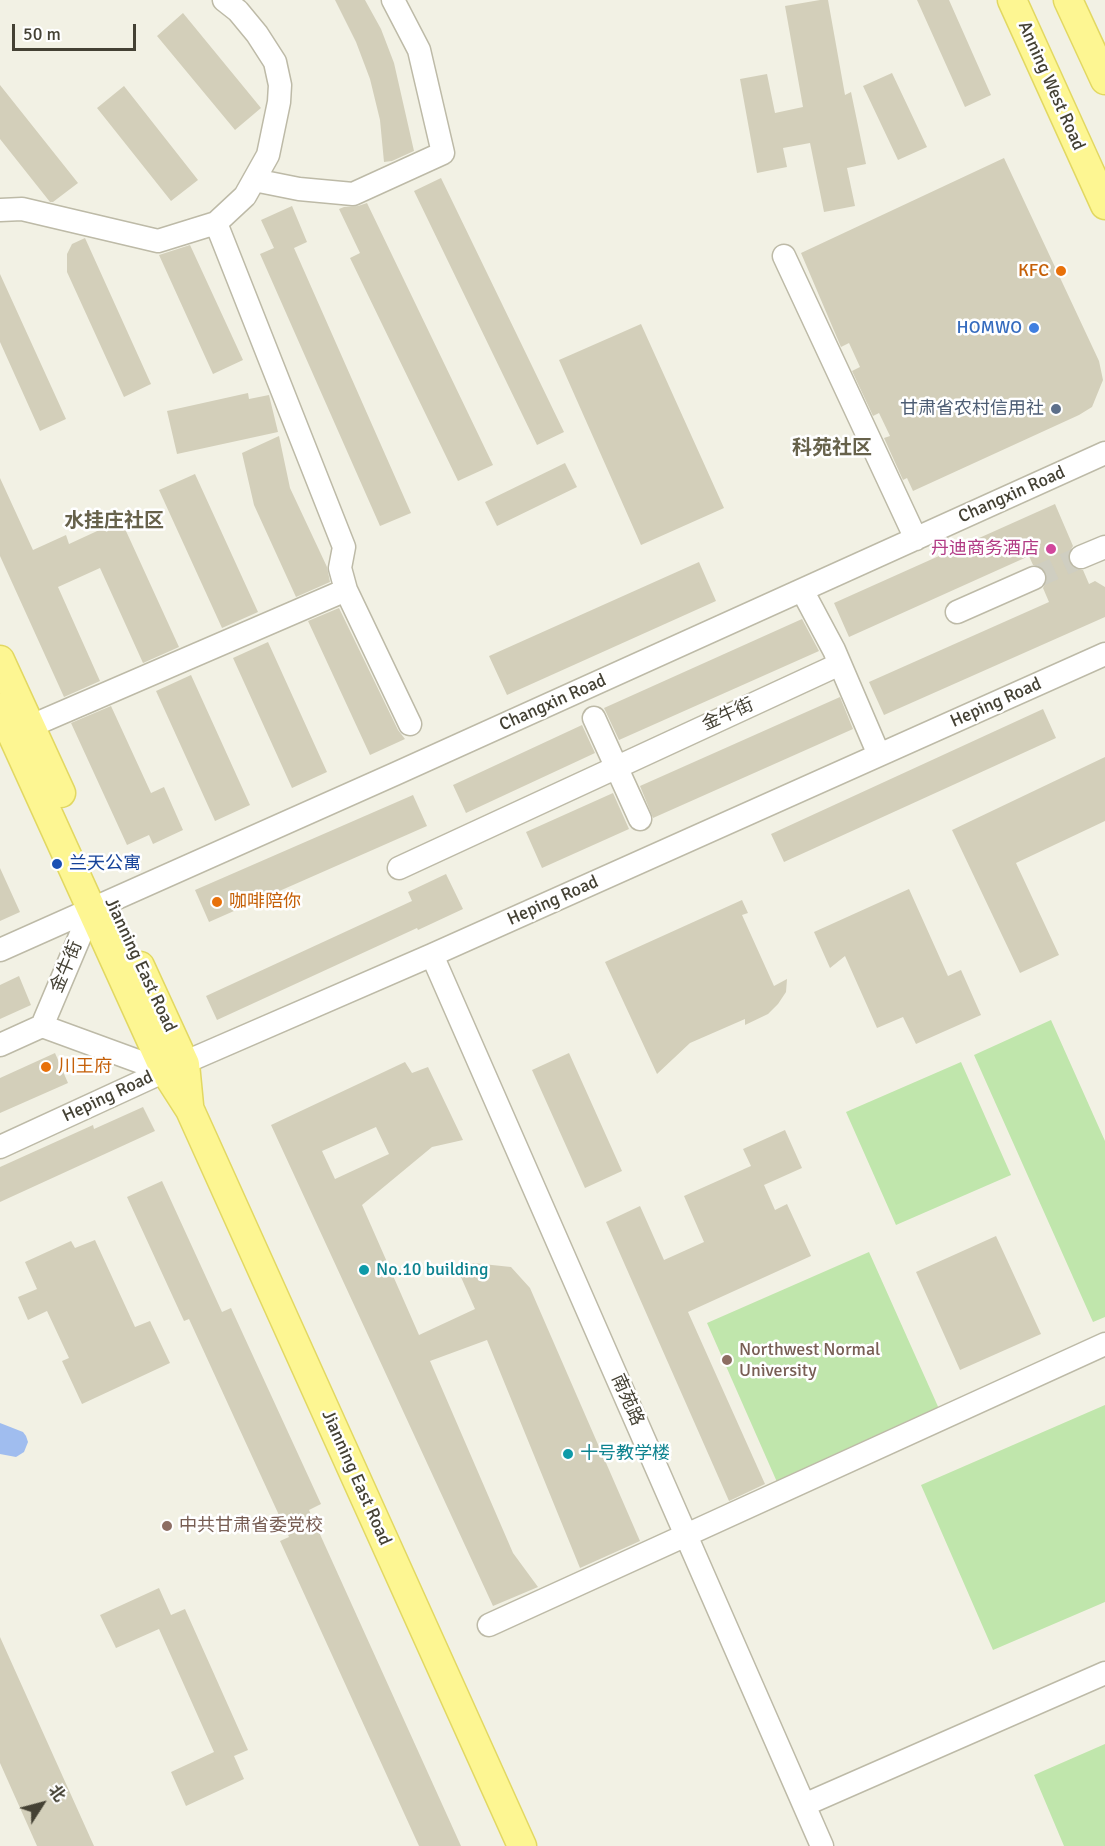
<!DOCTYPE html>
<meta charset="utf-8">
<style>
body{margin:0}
#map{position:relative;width:1105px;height:1846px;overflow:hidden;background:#f2f1e4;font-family:Signika,"Noto Sans SC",sans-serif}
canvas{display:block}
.north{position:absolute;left:12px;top:1774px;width:60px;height:60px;-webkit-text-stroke:4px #fff;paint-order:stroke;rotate:54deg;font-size:16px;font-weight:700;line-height:24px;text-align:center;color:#444134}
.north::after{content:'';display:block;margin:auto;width:21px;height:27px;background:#444134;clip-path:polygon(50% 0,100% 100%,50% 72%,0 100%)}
.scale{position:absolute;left:12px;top:24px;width:124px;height:27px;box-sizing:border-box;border:3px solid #444134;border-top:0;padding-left:8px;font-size:18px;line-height:21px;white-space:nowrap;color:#444134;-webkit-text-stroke:4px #fff;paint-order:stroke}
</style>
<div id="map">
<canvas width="1105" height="1846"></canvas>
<div class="north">北</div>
<div class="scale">50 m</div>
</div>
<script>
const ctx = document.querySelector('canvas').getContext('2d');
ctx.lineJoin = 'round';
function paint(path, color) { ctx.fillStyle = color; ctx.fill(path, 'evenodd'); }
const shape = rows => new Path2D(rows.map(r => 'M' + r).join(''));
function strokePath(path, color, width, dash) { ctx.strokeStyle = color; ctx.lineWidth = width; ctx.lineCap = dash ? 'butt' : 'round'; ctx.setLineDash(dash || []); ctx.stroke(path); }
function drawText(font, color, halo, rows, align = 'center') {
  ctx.font = font + ' Signika,"Noto Sans SC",sans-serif'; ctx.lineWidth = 5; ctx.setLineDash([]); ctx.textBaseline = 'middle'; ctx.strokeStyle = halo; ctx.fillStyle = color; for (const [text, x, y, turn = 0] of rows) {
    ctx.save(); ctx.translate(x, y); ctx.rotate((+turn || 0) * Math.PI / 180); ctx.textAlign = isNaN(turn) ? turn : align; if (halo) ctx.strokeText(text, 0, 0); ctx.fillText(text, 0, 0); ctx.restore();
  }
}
const green = shape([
 [1051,1020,1105,1141,1105,1317,1093,1322,974,1055],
 [961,1062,1011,1175,896,1225,846,1112],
 [869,1252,940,1411,777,1482,707,1323],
 [1105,1405,1105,1602,993,1650,921,1485],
 [1105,1744,1105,1846,1064,1846,1034,1775]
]);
const water = shape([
 [0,1423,23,1432,26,1436,28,1442,24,1452,16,1457,0,1454]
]);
const building = shape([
 [335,0,365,0,381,29,394,63,414,151,392,161,384,162,380,120,370,79,356,42],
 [820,0,828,0,845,95,851,92,866,164,847,168,855,206,824,212,810,143,783,148,787,167,757,173,740,79,767,74,775,113,803,107,785,6],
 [917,0,949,0,991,95,965,107],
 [183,13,261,108,235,130,157,36],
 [892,73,927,147,898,160,863,86],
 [0,85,78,183,53,202,50,202,0,139],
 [124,86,198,180,171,201,97,108],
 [1004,158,1099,361,1103,380,1092,407,1079,415,913,491,907,478,903,480,884,438,890,436,879,413,873,416,852,371,860,367,849,343,841,347,801,253],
 [441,178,564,432,537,445,414,191],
 [367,203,493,465,458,481,350,258,360,253,339,209,344,207,358,206],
 [292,206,307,242,294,248,411,513,380,526,260,254,274,248,261,220],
 [85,238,151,384,124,397,67,272,67,254,72,244],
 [190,245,243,360,213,374,159,255],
 [0,274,66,419,40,431,0,342],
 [641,324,724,508,641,545,559,360],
 [248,393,249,399,269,395,278,432,177,454,167,411],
 [279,436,290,488,327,567,330,582,296,597,254,505,242,453],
 [565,463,577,487,497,526,485,502],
 [195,474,258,612,222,628,159,490],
 [0,478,33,550,66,535,69,544,121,520,179,647,143,663,100,568,58,587,100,681,64,697,0,556],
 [1055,504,1073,546,1068,555,1069,563,1073,568,1083,570,1089,584,1095,581,1105,587,1105,617,884,715,869,682,1049,602,1043,588,1047,580,1047,573,1041,567,1033,565,1029,556,849,637,834,603],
 [699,562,716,601,507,695,489,656],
 [339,608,398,730,405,739,370,755,308,621],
 [802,619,819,651,619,740,604,708],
 [268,642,327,772,292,788,233,658],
 [191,675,250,805,215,821,156,691],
 [840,697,853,729,653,818,640,786],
 [111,706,151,793,164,787,183,830,153,844,149,835,127,845,71,723],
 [1043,709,1056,738,784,862,771,834],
 [582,725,595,753,466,813,453,785],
 [1105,757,1105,821,1016,863,1059,955,1020,973,952,830],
 [613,793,629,829,542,868,526,832],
 [413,795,427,826,209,922,195,890],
 [0,868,20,912,0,921],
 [446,874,463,909,418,930,417,928,217,1020,206,996,412,901,408,892],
 [909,889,948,976,961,970,981,1015,916,1044,903,1017,877,1028,845,956,830,968,814,932],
 [742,900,748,913,742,915,774,986,787,979,786,992,778,1004,768,1014,745,1025,745,1019,690,1043,657,1074,605,962],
 [19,976,31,1005,0,1019,0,985],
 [55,1053,68,1083,0,1113,0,1078],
 [569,1053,622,1171,585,1188,532,1070],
 [405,1062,412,1073,428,1067,463,1140,432,1147,362,1205,419,1335,475,1309,457,1268,473,1263,511,1267,530,1288,640,1541,580,1568,487,1340,430,1361,513,1553,538,1587,493,1606,271,1125],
 [376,1127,389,1154,335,1179,322,1151],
 [143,1107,155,1131,0,1202,0,1167,93,1125,94,1129],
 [785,1130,802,1168,764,1185,775,1210,787,1204,811,1256,688,1312,765,1484,729,1501,606,1222,640,1206,664,1260,704,1242,684,1196,751,1166,743,1149],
 [162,1181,222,1312,231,1308,321,1504,309,1510,461,1846,419,1846,280,1541,289,1537,189,1319,184,1321,127,1197],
 [996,1236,1041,1334,960,1370,916,1272],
 [95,1240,135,1327,150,1321,170,1363,82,1404,62,1361,69,1358,47,1311,28,1320,18,1297,37,1289,25,1262,71,1241,75,1248],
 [159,1588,171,1615,185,1609,248,1750,234,1756,244,1779,186,1806,171,1772,214,1752,159,1629,116,1648,100,1615],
 [0,1637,94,1846,37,1846,0,1763]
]);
const minorTunnel = shape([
 [1034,578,1081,557]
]);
const minor = shape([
 [254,180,299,189,353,194,443,153,419,50,393,0],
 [0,210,22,209,158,241,216,223,245,196,268,155,279,102,280,85,275,62,257,34,238,11,224,0],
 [784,256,916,539],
 [1081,557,1105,547],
 [346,590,410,724],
 [802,590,834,650,879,755],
 [957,612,1034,578],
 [594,718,640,819],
 [31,726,346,590,340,568,344,547,216,223],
 [399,868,840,664],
 [0,950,395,774,1105,453],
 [432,955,822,1846],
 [42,1026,165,1071],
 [0,1045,42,1026,92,908],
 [0,1147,165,1071,432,955,1105,654],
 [489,1625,1105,1344],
 [804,1805,1105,1673]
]);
const major = shape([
 [1012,0,1105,205],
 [1068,0,1105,80],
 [0,660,61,793],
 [0,708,165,1071,190,1110,522,1846],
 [140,966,185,1064,189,1105]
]);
const markers = [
 [1061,271,6,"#e8710a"],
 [1034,328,6,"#3f7fe0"],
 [1056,409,6,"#5c6f8a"],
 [1051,549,6,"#d1479c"],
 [57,864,6,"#1a4fb4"],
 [217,902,6,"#e8710a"],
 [46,1067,6,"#e8710a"],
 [364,1270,6,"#0f9aa8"],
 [727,1360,6,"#8d6e63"],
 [568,1454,6,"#0f9aa8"],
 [167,1526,6,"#8d6e63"]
];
const streetNames = [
 ["Anning West Road",1051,86,66],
 ["Changxin Road",1012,495,-24],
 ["Changxin Road",553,703,-24],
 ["Heping Road",996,703,-24],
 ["金牛街",728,715,-24],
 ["Heping Road",553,901,-24],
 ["Jianning East Road",140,965,65],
 ["金牛街",67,967,-67],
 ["Heping Road",108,1097,-25],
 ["南苑路",627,1400,66],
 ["Jianning East Road",356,1478,66]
];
const foodNames = [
 ["KFC",1049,271,"right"],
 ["咖啡陪你",229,902],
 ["川王府",58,1067]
];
const shopNames = [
 ["HOMWO",1022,328]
];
const serviceNames = [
 ["甘肃省农村信用社",1044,409]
];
const hotelNames = [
 ["丹迪商务酒店",1039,549]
];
const transitNames = [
 ["兰天公寓",69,864]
];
const cultureNames = [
 ["No.10 building",376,1270],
 ["十号教学楼",580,1454]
];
const educationNames = [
 ["Northwest Normal",739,1350],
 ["University",739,1371],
 ["中共甘肃省委党校",179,1526]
];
const neighbourhoodNames = [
 ["科苑社区",832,449],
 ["水挂庄社区",114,522]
];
paint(green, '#c0e6ac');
paint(water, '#a0bdef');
paint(building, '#d3cfba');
strokePath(minorTunnel, '#cfcec1', 22, [22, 11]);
strokePath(minor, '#bdbaa7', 25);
strokePath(major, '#e2d862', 31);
strokePath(minor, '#fff', 22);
strokePath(major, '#fdf692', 28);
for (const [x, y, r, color] of markers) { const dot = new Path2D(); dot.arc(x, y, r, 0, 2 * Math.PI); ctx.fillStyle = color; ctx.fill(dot); strokePath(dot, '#fff', 2); }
drawText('18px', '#444134', '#fff', streetNames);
drawText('18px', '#c56008', '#fff', foodNames, 'left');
drawText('18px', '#366cbe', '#fff', shopNames, 'right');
drawText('18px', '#4e5e75', '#fff', serviceNames, 'right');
drawText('18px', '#b23c85', '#fff', hotelNames, 'right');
drawText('18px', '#164399', '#fff', transitNames, 'left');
drawText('18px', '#0d838f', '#fff', cultureNames, 'left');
drawText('18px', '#785e54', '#fff', educationNames, 'left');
drawText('bold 20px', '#67624b', '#fff', neighbourhoodNames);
</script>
